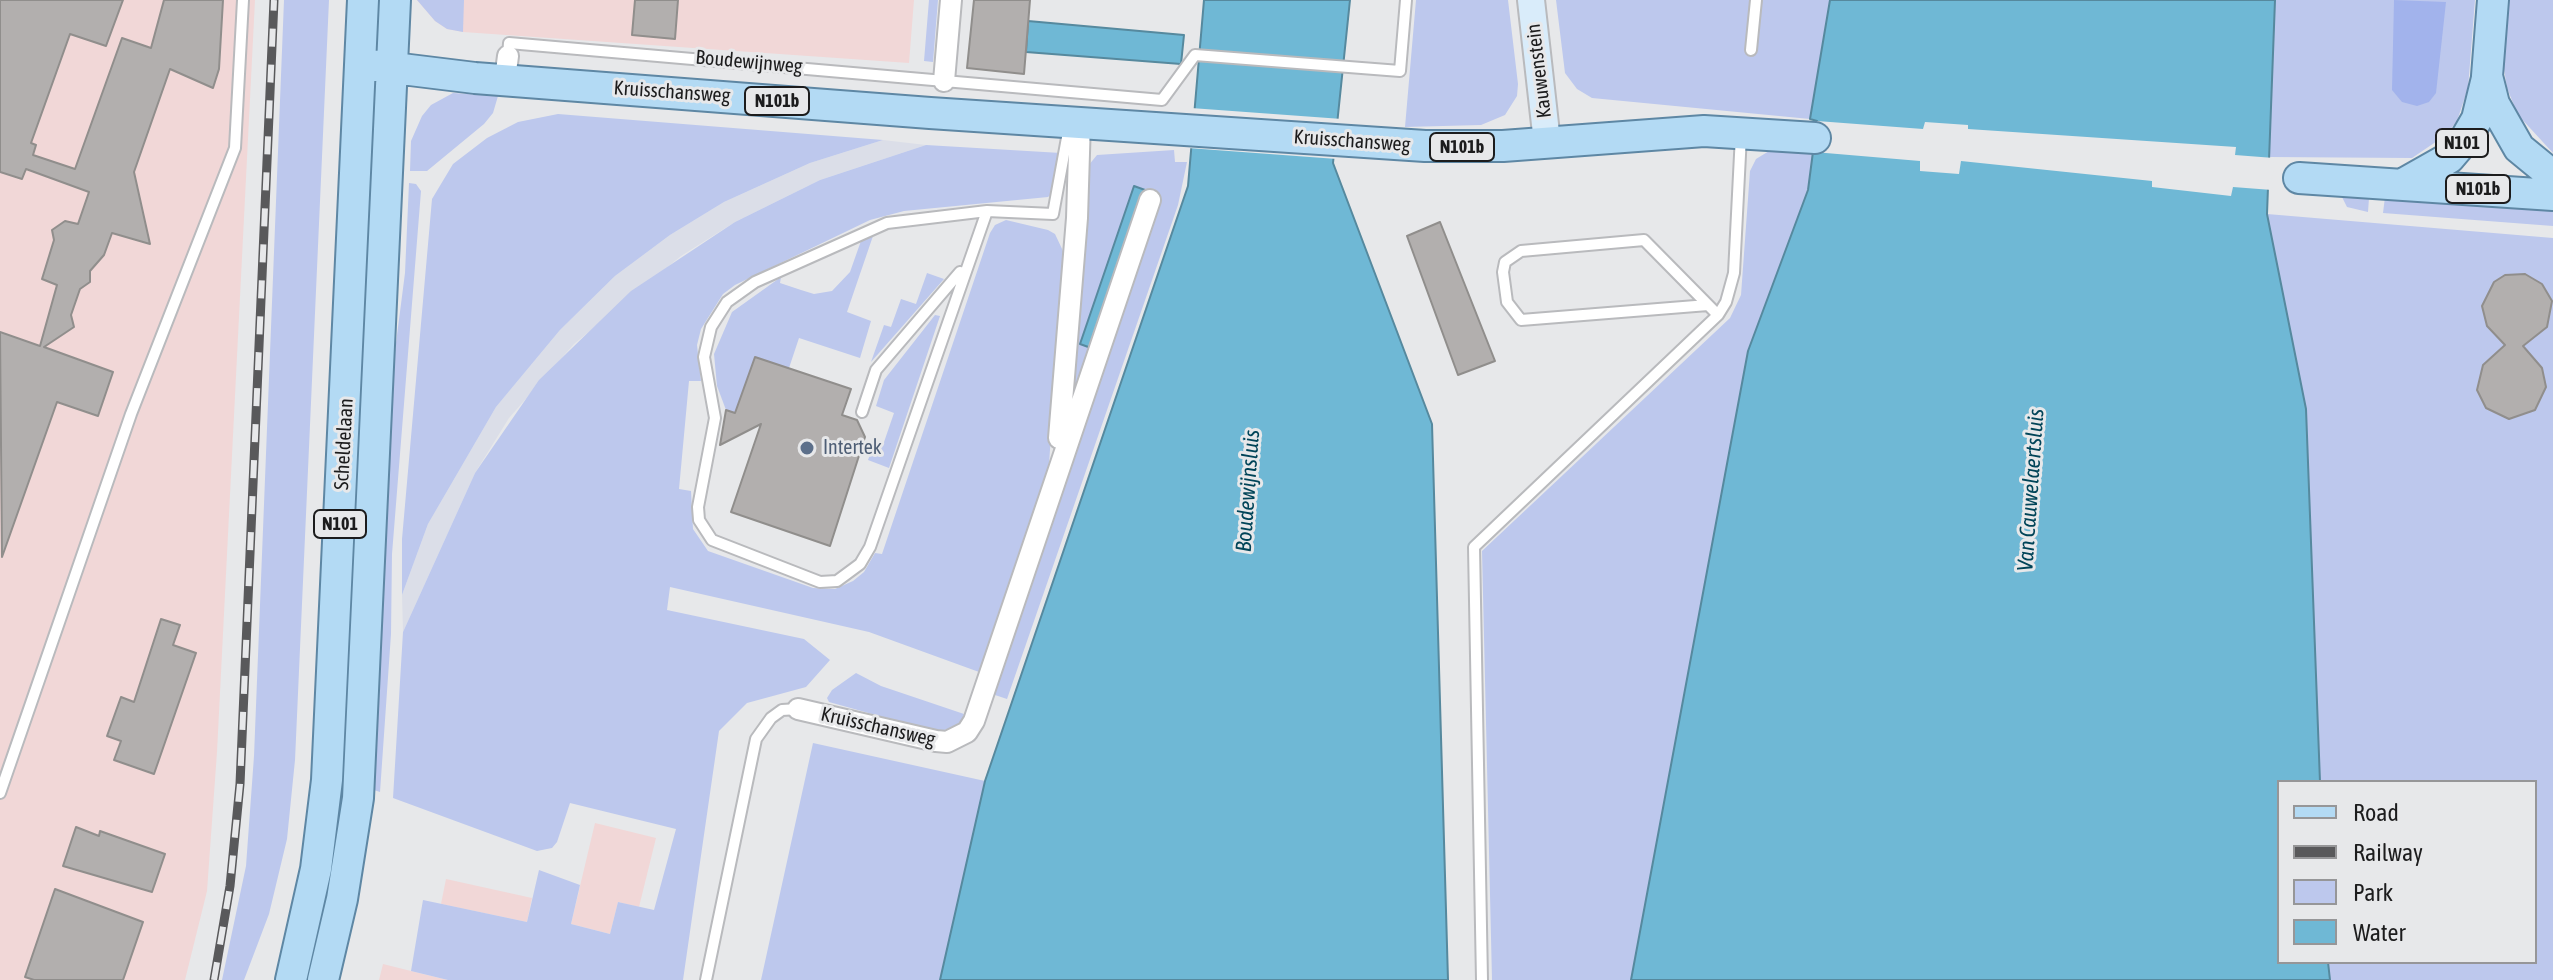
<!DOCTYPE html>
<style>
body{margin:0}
#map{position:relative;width:2553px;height:980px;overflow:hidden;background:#e7e8ea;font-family:"Asap Condensed",sans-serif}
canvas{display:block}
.legend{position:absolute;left:2277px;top:780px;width:260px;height:184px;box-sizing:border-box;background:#e7e8ea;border:2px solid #969698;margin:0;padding:10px 14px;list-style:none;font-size:24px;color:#1c1c1d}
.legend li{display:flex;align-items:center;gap:16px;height:40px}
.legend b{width:40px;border:2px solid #969698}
</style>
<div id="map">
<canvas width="2553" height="980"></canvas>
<ul class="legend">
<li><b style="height:10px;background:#b3daf4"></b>Road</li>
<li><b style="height:10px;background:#59595b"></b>Railway</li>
<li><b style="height:22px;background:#bdc8ed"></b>Park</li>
<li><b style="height:22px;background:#6fb8d5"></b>Water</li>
</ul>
</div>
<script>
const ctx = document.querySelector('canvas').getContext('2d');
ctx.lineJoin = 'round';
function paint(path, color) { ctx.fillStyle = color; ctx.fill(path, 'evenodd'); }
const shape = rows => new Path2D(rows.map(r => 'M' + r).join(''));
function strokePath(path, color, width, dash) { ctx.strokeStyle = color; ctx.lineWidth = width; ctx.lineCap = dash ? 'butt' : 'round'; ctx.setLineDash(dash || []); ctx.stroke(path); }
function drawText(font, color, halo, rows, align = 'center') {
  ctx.font = font + ' "Asap Condensed",sans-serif'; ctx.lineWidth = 6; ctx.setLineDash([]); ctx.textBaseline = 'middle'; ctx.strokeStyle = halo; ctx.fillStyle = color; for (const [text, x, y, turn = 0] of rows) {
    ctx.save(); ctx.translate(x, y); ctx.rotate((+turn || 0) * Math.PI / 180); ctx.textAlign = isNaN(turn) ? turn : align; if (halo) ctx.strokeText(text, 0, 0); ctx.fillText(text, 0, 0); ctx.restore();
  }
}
const built = shape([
 [883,140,926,145,820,180,735,222,681,256,574,344,509,418,475,473,403,632,402,595,428,524,496,407,560,330,615,276,670,235,724,202,810,163]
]);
const industrial = shape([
 [0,0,255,0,217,752,207,891,185,980,0,980],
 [417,0,914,0,909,63,463,32,447,29,435,21],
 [595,823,656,838,639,907,618,902,610,934,571,924],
 [446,879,532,898,527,922,441,904],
 [383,964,411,971,448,980,379,980]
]);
const green = shape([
 [284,0,329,0,295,760,287,839,269,914,244,980,222,980,246,866,254,756],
 [417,0,464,0,463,32,447,29,435,21],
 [929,0,938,0,933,62,924,61],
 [1416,0,1508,0,1518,84,1517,96,1505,115,1481,125,1405,127],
 [1556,0,1830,0,1810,119,1592,98,1577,89,1565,73],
 [2275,0,2475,0,2468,88,2457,121,2446,135,2412,158,2269,157],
 [2507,0,2553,0,2553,153,2518,115,2507,88,2502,56],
 [453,93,498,96,493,113,484,124,427,171,410,171,411,141,422,116,431,105],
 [558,114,883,140,810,163,724,202,670,235,615,276,560,330,496,407,428,524,402,595,402,539,432,199,453,164,487,138,518,122],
 [926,145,1061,153,1068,170,1065,182,1048,197,904,211,870,220,735,285,723,294,701,329,697,345,701,381,689,381,679,489,691,491,693,529,708,551,813,588,835,589,853,581,864,572,875,553,882,554,990,233,995,225,1006,220,1048,230,1055,234,1063,251,1049,465,979,672,869,632,670,587,667,610,804,639,830,660,806,687,747,703,719,731,683,980,448,980,411,971,423,900,527,922,539,870,580,885,571,924,610,934,618,902,654,910,676,829,570,803,557,842,552,848,537,851,393,798,403,632,475,473,539,380,631,291,735,222,820,180],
 [1774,148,1814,151,1808,190,1748,351,1631,980,1492,980,1482,551,1730,318,1741,295,1750,171,1756,159],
 [1174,150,1175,162,1187,162,1178,205,1007,699,992,694,1160,195,1134,187,1080,344,1091,348,1077,390,1072,387,1088,166,1097,155],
 [409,183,416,184,421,191,392,554,391,634,380,792,374,790,393,366,405,273],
 [2341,195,2369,198,2368,212,2347,207],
 [2385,197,2553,211,2553,226,2383,213],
 [2267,214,2553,238,2553,980,2330,980,2328,962,2535,962,2535,782,2320,782,2306,409],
 [874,233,847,312,871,321,860,358,799,338,789,368,754,359,743,392,761,423,726,410,717,386,714,354,732,312,781,277,780,283,801,290,814,294,832,291,850,272,862,238],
 [927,273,944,279,871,362,884,325,891,327,901,299,916,304],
 [935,315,940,316,889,468,868,460,874,443,883,445,894,413,876,406,884,380],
 [856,673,881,686,964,714,962,720,955,727,937,732,829,702,827,698,832,690],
 [813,743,985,781,940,980,761,980]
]);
const forest = shape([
 [2394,0,2446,2,2436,93,2429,102,2417,106,2402,102,2392,90]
]);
const water = shape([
 [1204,0,1350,0,1333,163,1432,424,1448,980,940,980,985,781,1188,186,1204,0],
 [1830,0,2275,0,2267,214,2306,409,2320,782,2279,782,2279,962,2328,962,2330,980,1631,980,1748,351,1808,190,1817,121,1810,119,1830,0],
 [1028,21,1184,35,1181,64,1026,52,1028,21],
 [1134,186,1145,190,1091,348,1080,344,1134,186]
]);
const pier = shape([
 [1191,108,1342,119,1337,159,1188,148],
 [1817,121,1923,129,1925,122,1968,125,1968,129,2236,147,2235,155,2274,158,2272,190,2233,187,2231,196,2152,187,2152,181,1961,161,1959,174,1920,171,1920,161,1814,152]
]);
const building = shape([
 [0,0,123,0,106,46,70,34,31,143,36,145,33,155,75,169,122,38,151,48,164,0,223,0,219,69,213,88,170,69,134,172,150,244,112,233,104,255,90,271,90,282,80,289,71,315,74,327,44,347,113,372,98,416,57,402,2,557,0,332,40,346,57,285,42,279,54,240,52,230,65,221,78,224,89,192,26,169,22,179,0,172,0,0],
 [635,0,678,0,675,39,632,35,635,0],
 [974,0,1030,0,1024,74,967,68,974,0],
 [1440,222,1495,361,1458,375,1407,236,1440,222],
 [2525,274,2542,284,2552,301,2547,327,2523,346,2542,368,2546,387,2535,410,2509,419,2486,408,2477,390,2483,365,2505,345,2487,326,2482,306,2494,282,2505,275,2525,274],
 [755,357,851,389,842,415,857,420,865,437,830,546,731,512,761,424,720,445,726,410,735,413,755,357],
 [161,619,180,625,173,645,196,653,154,774,114,760,121,741,107,736,121,697,134,702,161,619],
 [76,827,99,836,100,831,165,854,152,892,63,866,76,827],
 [55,889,143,922,123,980,34,980,25,977,55,889]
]);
const lane = shape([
 [1751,50,1756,0],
 [508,56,509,43,1162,100,1195,55,1400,71,1406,0],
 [987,211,870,547,860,564,837,581,820,582,712,540,699,520,698,507,715,418,704,357,711,327,727,302,755,282,887,223,987,211,1053,214,1069,127],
 [1708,305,1521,320,1507,302,1503,272,1505,262,1521,251,1644,240,1718,315],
 [862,412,876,370,960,272],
 [0,793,131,414,235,148,243,0],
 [706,980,756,739,771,718,782,710,798,709],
 [1482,980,1474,547,1718,315,1726,302,1734,273,1741,135]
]);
const street = shape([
 [505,79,508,56],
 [944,81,951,0],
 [1059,438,1077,218,1080,121],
 [798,709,936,741,947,742,967,732,974,721,1150,200]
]);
const secondary = shape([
 [1531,0,1547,142]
]);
const primary = shape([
 [2493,0,2487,76,2494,104,2519,148,2553,176],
 [361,64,475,78,930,113,1425,146,1503,146,1704,131,1815,138],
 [2299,178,2553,195],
 [2403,184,2449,158,2466,138,2477,119,2487,78],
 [291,980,316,869,327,780,363,0],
 [323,980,342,899,358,798,395,0]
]);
const rail = shape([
 [214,980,230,886,240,784,274,0]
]);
const markers = [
 [807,448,8,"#5c6f8a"]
];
const shields = [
 [777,101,64],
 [2462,143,52],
 [1462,147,64],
 [2478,189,64],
 [340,524,52]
];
const shieldNames = [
 ["N101b",777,101],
 ["N101",2462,143],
 ["N101b",1462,147],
 ["N101b",2478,189],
 ["N101",340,524]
];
const streetNames = [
 ["Boudewijnweg",749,62,5],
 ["Kauwenstein",1539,71,-97],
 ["Kruisschansweg",672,92,4],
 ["Kruisschansweg",1352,141,4],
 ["Scheldelaan",344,444,-87],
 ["Kruisschansweg",878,727,13]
];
const serviceNames = [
 ["Intertek",823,448]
];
const waterNames = [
 ["Van Cauwelaertsluis",2031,490,-86],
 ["Boudewijnsluis",1248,491,-86]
];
paint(built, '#dbdee8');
paint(industrial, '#f1d7d7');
paint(green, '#bdc8ed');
paint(forest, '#a2b3ec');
paint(water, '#6fb8d5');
strokePath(water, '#56899e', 2);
paint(pier, '#e7e8ea');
paint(building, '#b2afae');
strokePath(building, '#908e8c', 2);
strokePath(lane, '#b9babd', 14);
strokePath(street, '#b9babd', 24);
strokePath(secondary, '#b9babd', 30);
strokePath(primary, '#5e87a4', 34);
strokePath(lane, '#fff', 10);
strokePath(street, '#fff', 20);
strokePath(secondary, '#d9ecfa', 26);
strokePath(primary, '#b3daf4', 30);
strokePath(rail, '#59595b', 9);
strokePath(rail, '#e7e8ea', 6, [18]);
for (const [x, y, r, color] of markers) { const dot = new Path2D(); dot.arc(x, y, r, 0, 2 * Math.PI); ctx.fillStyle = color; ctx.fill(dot); strokePath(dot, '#e7e8ea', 3); }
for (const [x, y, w] of shields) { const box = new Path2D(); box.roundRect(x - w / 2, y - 14, w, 28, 6); ctx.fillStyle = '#e7e8ea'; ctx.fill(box); strokePath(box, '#1c1c1d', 2); }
drawText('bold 18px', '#1c1c1d', null, shieldNames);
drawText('20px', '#1c1c1d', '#e7e8ea', streetNames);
drawText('20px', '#4e5e75', '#e7e8ea', serviceNames, 'left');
drawText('italic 22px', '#004458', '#e7e8ea', waterNames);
</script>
